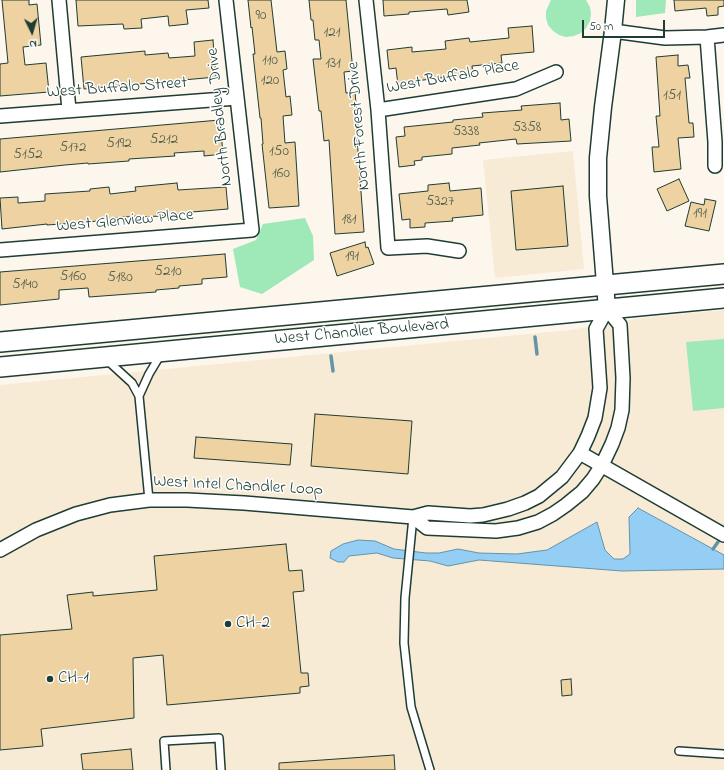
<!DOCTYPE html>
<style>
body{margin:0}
#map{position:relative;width:724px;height:770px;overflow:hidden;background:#fcf6ec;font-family:"Indie Flower",sans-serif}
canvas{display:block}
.north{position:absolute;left:12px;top:12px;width:40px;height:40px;-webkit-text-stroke:3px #fff;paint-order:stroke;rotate:175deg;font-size:11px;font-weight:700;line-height:16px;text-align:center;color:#1f3d34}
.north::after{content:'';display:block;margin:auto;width:14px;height:18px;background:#1f3d34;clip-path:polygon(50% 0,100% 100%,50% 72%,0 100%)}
.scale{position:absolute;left:582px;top:20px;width:83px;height:18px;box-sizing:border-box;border:2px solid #1f3d34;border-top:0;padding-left:5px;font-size:12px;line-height:14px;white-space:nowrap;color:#1f3d34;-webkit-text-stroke:3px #fff;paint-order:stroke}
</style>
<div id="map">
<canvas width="724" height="770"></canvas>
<div class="north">N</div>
<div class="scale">50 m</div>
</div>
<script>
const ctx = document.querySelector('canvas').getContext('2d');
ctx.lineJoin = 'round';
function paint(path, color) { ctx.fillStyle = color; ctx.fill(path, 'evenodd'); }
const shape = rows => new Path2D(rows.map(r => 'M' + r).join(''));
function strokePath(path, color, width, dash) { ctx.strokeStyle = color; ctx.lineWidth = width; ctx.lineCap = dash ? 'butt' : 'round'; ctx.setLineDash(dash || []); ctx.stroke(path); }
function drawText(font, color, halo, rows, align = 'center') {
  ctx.font = font + ' "Indie Flower",sans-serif'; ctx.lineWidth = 3; ctx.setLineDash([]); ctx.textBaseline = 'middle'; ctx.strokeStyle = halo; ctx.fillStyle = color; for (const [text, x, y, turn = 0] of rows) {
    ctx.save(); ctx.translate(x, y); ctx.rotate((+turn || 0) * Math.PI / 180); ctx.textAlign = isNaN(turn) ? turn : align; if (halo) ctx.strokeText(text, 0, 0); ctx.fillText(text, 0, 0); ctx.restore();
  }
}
const built = shape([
 [573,151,584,269,495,278,483,160],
 [724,310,724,770,0,770,0,385,570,330,641,318]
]);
const green = shape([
 [551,0,586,0,590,7,591,14,590,21,586,28,581,33,574,36,566,37,559,35,553,31,548,25,546,18,546,11],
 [636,0,666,0,665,13,636,17],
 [305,218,313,236,314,260,262,294,240,287,233,249,256,240,263,224],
 [724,339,724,408,693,411,686,342]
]);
const water = shape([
 [638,508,724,555,724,569,622,571,479,560,448,566,430,561,393,558,377,553,349,556,344,562,338,562,330,558,331,551,343,544,358,540,375,541,394,549,426,553,439,553,458,549,479,553,517,554,547,550,597,522,605,550,614,559,623,559,630,554,629,517,638,508]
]);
const stream = shape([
 [535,337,537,354],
 [331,356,333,371],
 [713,549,718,542]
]);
const building = shape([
 [2,0,29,0,29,5,37,4,41,45,23,47,25,65,46,63,49,92,0,96,0,64,8,63,2,0],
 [76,0,208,0,209,8,186,10,188,24,169,26,168,16,141,19,142,28,124,29,123,24,78,26,76,0],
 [248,0,271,0,277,52,285,51,287,69,283,70,286,97,290,96,292,115,283,116,285,143,295,142,299,206,269,208,262,144,263,144,261,118,260,118,253,54,255,54,252,27,251,28,248,0],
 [309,0,346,0,353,71,344,72,346,93,355,92,359,138,357,138,364,232,335,234,329,140,324,141,321,111,319,111,313,59,321,59,319,40,315,40,313,20,311,20,309,0],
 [383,0,467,0,469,12,448,15,447,9,409,12,409,14,384,16,383,0],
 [674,0,724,0,724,6,718,7,718,15,707,16,706,8,675,11,674,0],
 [532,26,534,52,501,55,502,63,472,66,473,74,415,81,416,84,398,86,396,68,389,69,387,50,412,47,412,52,446,49,445,41,469,38,470,42,509,38,508,28,532,26],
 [213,40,216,77,84,89,81,57,145,51,145,55,168,53,169,58,195,56,194,42,213,40],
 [678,55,678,66,688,65,690,78,685,78,689,123,693,123,694,137,678,138,681,169,654,172,652,147,659,147,656,116,660,116,656,57,678,55],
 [560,103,561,120,569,119,571,141,517,144,516,139,479,143,480,145,452,148,452,154,422,157,422,160,414,161,415,165,399,167,396,137,405,136,404,127,453,122,453,120,483,117,482,113,522,110,521,106,560,103],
 [220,120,223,154,204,156,204,151,174,153,175,156,129,159,129,161,88,164,88,163,65,165,0,172,0,139,220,120],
 [679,179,689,201,667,211,657,189,679,179],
 [177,183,178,190,226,187,228,209,180,213,180,214,162,216,138,217,138,216,112,218,112,219,89,222,47,225,47,224,2,229,0,198,18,197,18,203,45,201,45,194,90,191,90,189,109,187,110,194,136,191,135,187,177,183],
 [449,183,450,191,481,188,483,215,452,218,453,221,425,223,425,227,410,228,410,219,402,220,399,194,428,191,428,185,449,183],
 [563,186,568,246,516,250,511,191,563,186],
 [705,199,716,201,709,231,685,226,691,202,704,205,705,199],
 [365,242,366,248,368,247,374,264,337,276,330,253,365,242],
 [225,254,227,277,202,279,202,284,179,286,179,288,156,290,156,292,89,297,88,288,59,290,59,299,0,305,0,272,225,254],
 [315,414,412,421,408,474,311,466,315,414],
 [196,437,292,444,290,465,194,458,196,437],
 [286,544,289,571,302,570,304,591,293,592,301,673,308,673,309,686,300,687,300,693,167,705,163,655,133,658,134,718,41,729,43,746,0,750,0,635,72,629,67,595,93,592,93,596,157,590,154,556,286,544],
 [571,679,572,695,562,696,561,680,571,679],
 [131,749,133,770,83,770,81,754,131,749],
 [394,755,395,770,279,770,279,763,394,755]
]);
const service = shape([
 [108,361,132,383,139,396,149,500],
 [139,396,149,374,161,354],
 [413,517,405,598,404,643,411,707,430,770],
 [679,751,723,754],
 [166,770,164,741,219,738,221,770]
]);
const minor = shape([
 [59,0,69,110],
 [366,0,378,110,388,248,427,246,459,251],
 [613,31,665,38,707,37,724,35],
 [707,37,715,142,715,166],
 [378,110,516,89,556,72],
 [0,116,237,98],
 [0,250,252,230,226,0],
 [580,453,724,535],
 [0,550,36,530,76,514,110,505,149,500,187,500,244,503,413,517,428,513,470,516,483,515,508,509,525,503,539,496,562,477,580,453,588,436,595,418,600,388,596,329,607,309,620,325,623,378,622,410,618,428,612,444,602,465,593,479,582,492,566,505,553,514,538,522,518,528,496,531,427,528,413,517]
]);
const tertiary = shape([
 [607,309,598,196,598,158,603,107,613,31,616,0]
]);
const secondary = shape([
 [0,342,724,274],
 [0,367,724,298]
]);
const markers = [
 [228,624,4,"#1f3d34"],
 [50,679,4,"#1f3d34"]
];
const numberNames = [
 ["90",261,17],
 ["121",332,34],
 ["110",270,62],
 ["131",333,65],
 ["120",270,82],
 ["151",672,97],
 ["5358",527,129],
 ["5338",466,133],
 ["5212",164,141],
 ["5192",119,145],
 ["5172",73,149],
 ["150",279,153],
 ["5152",28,156],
 ["160",281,175],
 ["5327",440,203],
 ["191",700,215],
 ["181",349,221],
 ["191",352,258],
 ["5210",168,273],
 ["5160",73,278],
 ["5180",120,279],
 ["5140",25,286]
];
const streetNames = [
 ["West Buffalo Place",453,78,-10],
 ["West Buffalo Street",117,89,-4],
 ["North Bradley Drive",221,117,-96],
 ["North Forest Drive",360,126,-95],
 ["West Glenview Place",125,222,-5],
 ["West Chandler Boulevard",362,333,-5],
 ["West Intel Chandler Loop",238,487,3]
];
const poiNames = [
 ["CH-2",236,624],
 ["CH-1",58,679]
];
paint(built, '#f8ebd6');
paint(green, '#9fe8b7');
paint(water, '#94cef4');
strokePath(water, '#6594a7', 1);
strokePath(stream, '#6594a7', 3.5);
paint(building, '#eed2a2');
strokePath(building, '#1f3d34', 1);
strokePath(service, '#1f3d34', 10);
strokePath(minor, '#1f3d34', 16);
strokePath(tertiary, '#1f3d34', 19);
strokePath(secondary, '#1f3d34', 22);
strokePath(service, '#fff', 7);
strokePath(minor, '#fff', 13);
strokePath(tertiary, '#fff', 16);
strokePath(secondary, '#fff', 19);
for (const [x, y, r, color] of markers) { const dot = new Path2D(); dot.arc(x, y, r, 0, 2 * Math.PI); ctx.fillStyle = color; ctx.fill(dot); strokePath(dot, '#fff', 1.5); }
drawText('15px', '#536250', null, numberNames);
drawText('17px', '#1f3d34', '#fff', streetNames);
drawText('17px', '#1f3d34', '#fff', poiNames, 'left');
</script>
